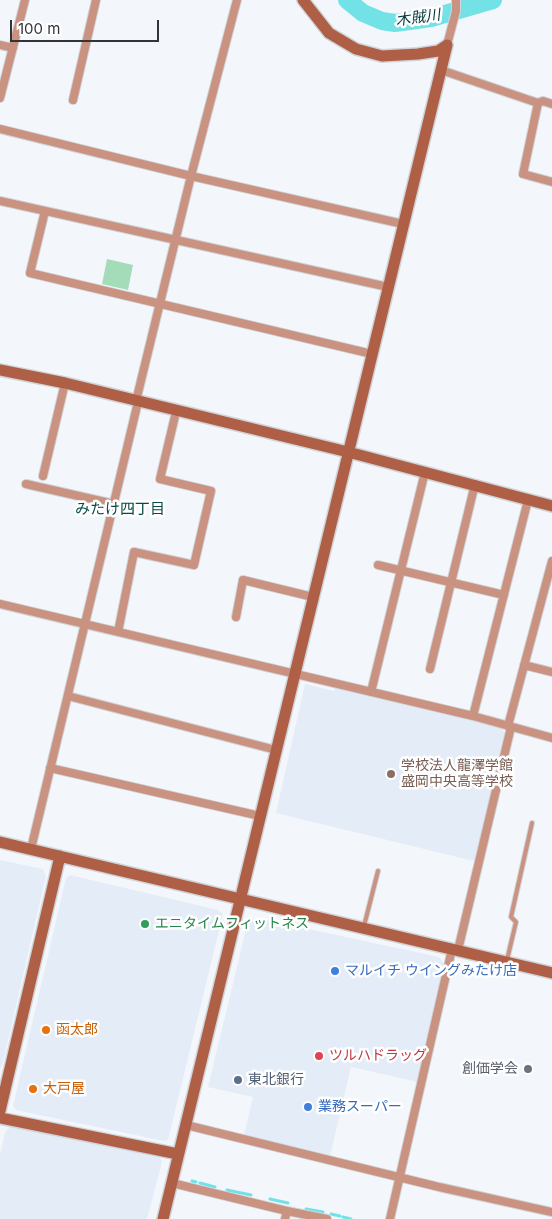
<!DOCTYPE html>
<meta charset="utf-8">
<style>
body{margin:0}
#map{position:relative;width:552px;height:1219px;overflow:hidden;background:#f3f7fc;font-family:Inter,sans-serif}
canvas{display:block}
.scale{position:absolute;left:10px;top:20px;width:149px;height:22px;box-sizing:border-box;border:2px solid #323435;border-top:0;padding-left:6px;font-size:15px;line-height:18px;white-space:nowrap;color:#323435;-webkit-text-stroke:4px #fff;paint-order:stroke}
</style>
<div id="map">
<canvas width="552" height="1219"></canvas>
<div class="scale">100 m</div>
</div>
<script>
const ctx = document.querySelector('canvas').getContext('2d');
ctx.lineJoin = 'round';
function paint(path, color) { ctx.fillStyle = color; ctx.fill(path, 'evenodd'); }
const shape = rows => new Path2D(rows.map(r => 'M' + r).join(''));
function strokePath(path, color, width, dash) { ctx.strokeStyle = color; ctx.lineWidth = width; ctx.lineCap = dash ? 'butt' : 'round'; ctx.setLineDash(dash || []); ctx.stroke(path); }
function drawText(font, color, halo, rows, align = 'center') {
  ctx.font = font + ' Inter,"Noto Sans JP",sans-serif'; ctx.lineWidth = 5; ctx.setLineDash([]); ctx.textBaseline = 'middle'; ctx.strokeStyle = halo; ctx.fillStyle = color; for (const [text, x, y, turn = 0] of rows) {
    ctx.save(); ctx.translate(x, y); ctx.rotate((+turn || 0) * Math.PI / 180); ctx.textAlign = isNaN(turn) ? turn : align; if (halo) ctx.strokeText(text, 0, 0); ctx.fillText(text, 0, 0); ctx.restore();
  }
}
const built = shape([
 [305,684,334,691,335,688,501,727,506,735,474,861,276,813],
 [0,860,43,869,46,876,2,1066,0,1068],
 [70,875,218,910,223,914,168,1140,164,1141,16,1110,13,1106,66,878],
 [257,918,439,957,444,964,418,1082,351,1067,330,1156,244,1135,253,1097,208,1087,248,921],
 [10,1125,159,1156,162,1162,147,1219,0,1219,0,1155,5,1133]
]);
const green = shape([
 [107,259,133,265,128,290,102,284]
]);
const stream = shape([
 [192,1181,196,1182],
 [200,1183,215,1187],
 [227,1190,251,1195],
 [270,1199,288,1203],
 [306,1209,323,1212],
 [331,1214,340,1216],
 [343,1217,351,1219]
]);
const river = shape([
 [347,0,363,13,382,21,395,23,431,18,493,0]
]);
const lane = shape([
 [364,926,378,871],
 [507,960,516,922,511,917,532,823]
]);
const street = shape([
 [0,45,13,48],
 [447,45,456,11,456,0],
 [441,70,538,103,543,101,552,104],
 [0,98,25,0],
 [73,100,96,0],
 [538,103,523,174,552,182],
 [0,129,191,176,403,224],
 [0,201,388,287],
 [45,211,30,273,372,354],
 [43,476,65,383],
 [26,484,114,504],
 [378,565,504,595],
 [0,604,473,716,552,738],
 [236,617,243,580,313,597],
 [118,632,134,552,194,565,211,491,160,479,176,412],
 [524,665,552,672],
 [430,669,475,484],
 [371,692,425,472],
 [68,696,276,750],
 [473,716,528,500],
 [508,726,552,561],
 [50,768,260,816],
 [31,849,138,402,137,397,191,176,237,0],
 [458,950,511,727],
 [186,1125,439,1187,552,1212],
 [172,1183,287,1211],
 [285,1219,287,1211,327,1219],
 [390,1219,452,949]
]);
const secondary = shape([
 [303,0,329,33,356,49,382,56,418,54,438,51,447,45],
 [0,370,65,383,348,452,552,506],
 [0,842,552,973],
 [0,1111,60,856],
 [0,1118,178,1154],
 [163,1219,447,45]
]);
const markers = [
 [391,774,5,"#8d6e63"],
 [145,924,5,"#2e9e5b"],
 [335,971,5,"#3f7fe0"],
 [46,1030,5,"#e8710a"],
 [319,1056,5,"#e0444e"],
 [528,1069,5,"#6b7280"],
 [238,1080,5,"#5c6f8a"],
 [33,1089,5,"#e8710a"],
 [308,1107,5,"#3f7fe0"]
];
const educationNames = [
 ["学校法人龍澤学館",401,766],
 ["盛岡中央高等学校",401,782]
];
const leisureNames = [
 ["エニタイムフィットネス",155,924]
];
const shopNames = [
 ["マルイチ ウイングみたけ店",345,971],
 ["業務スーパー",318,1107]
];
const foodNames = [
 ["函太郎",56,1030],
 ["大戸屋",43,1089]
];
const healthNames = [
 ["ツルハドラッグ",329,1056]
];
const worshipNames = [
 ["創価学会",518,1069]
];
const serviceNames = [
 ["東北銀行",248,1080]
];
const waterNames = [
 ["木賊川",418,18,-8]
];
const neighbourhoodNames = [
 ["みたけ四丁目",120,509]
];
paint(built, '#e3ecf7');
paint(green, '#a4dcb9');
strokePath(stream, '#73e2e6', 3);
strokePath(river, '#73e2e6', 18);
strokePath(lane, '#d0d4d8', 6);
strokePath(street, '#d0d4d8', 10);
strokePath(secondary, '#d0d4d8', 14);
strokePath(lane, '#ca9280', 4);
strokePath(street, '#ca9280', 8);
strokePath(secondary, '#ae5f46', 11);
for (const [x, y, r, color] of markers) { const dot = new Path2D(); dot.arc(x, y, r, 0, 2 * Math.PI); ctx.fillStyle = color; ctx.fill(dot); strokePath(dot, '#fff', 2); }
drawText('14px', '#785e54', '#fff', educationNames, 'left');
drawText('14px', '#27864d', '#fff', leisureNames, 'left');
drawText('14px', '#366cbe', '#fff', shopNames, 'left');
drawText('14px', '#c56008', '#fff', foodNames, 'left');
drawText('14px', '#be3a42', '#fff', healthNames, 'left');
drawText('14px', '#5b616d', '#fff', worshipNames, 'right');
drawText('14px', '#4e5e75', '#fff', serviceNames, 'left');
drawText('italic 15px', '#003638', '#fff', waterNames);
drawText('15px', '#094945', '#fff', neighbourhoodNames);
</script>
